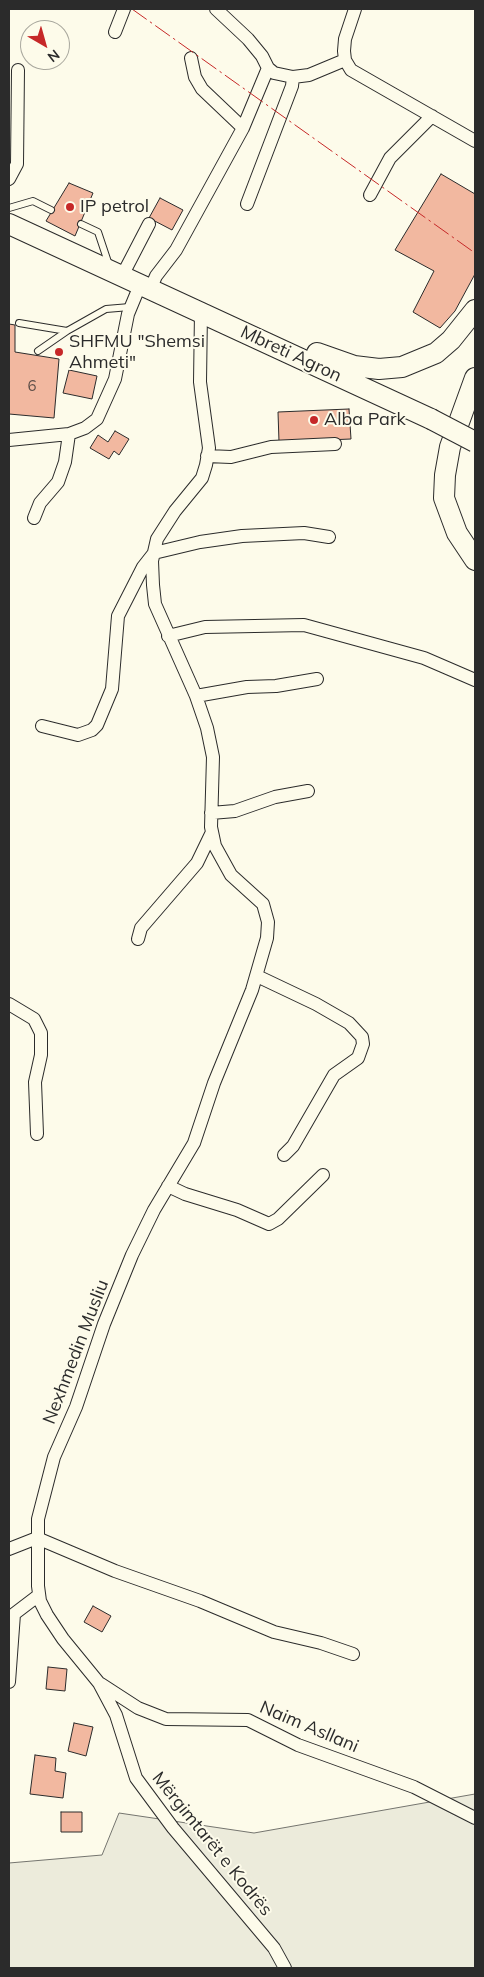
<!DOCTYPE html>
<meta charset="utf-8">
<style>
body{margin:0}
#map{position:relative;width:484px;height:1977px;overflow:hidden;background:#fdfbea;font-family:Mulish,sans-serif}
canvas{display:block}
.frame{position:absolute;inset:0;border:10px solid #2b2b2b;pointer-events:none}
.north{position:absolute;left:20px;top:20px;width:50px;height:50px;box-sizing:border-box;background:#fdfbea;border:1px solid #a9a89e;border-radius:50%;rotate:142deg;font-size:14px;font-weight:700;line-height:20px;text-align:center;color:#2b2b2b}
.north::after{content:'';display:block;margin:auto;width:18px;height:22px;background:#c62828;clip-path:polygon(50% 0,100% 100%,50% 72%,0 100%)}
</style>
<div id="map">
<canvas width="484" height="1977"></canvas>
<div class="frame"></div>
<div class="north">N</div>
</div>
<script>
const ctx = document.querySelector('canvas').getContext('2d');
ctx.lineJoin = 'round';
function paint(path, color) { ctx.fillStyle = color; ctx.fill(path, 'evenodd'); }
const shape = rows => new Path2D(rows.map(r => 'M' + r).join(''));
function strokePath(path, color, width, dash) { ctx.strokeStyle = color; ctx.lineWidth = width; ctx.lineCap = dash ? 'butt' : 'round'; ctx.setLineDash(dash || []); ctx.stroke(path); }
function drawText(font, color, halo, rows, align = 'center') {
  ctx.font = font + ' Mulish,sans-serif'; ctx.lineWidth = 4; ctx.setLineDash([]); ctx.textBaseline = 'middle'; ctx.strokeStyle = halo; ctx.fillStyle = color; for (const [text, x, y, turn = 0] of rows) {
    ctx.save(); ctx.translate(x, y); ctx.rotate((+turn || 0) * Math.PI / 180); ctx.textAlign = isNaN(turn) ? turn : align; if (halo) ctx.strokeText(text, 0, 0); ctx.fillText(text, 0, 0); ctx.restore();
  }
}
const green = shape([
 [475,1794,475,1968,9,1968,9,1863,102,1855,119,1813,254,1833,475,1794]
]);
const building = shape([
 [441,174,475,194,475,274,455,311,440,328,413,312,434,271,395,250,441,174],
 [69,183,93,193,75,236,46,221,69,183],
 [160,198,183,210,172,230,149,218,160,198],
 [9,324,15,325,15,352,59,359,54,418,9,414,9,324],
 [69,370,97,376,92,399,63,393,69,370],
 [349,409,351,439,279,442,278,412,349,409],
 [115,431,129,439,119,455,114,451,109,459,90,448,98,435,108,442,115,431],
 [93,1606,111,1616,102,1632,84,1622,93,1606],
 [48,1667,67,1669,65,1691,46,1689,48,1667],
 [74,1723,93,1727,86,1756,68,1751,74,1723],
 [35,1755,56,1758,55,1771,66,1773,63,1798,30,1794,35,1755],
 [61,1812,82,1812,82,1832,61,1832,61,1812]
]);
const service = shape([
 [9,208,33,201,51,210],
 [81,224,98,232,109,265],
 [19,323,67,331,106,309,130,307],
 [38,351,67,331]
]);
const minor = shape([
 [216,9,248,39,262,56,268,68,274,73,293,77,309,75,345,60],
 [355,9,345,39,344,51,345,60,351,70,475,141],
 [115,32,124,9],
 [191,58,195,77,202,89,243,128],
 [9,179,17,164,18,70],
 [370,195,390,158,432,116],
 [247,204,292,86,293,77],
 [122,276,149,224],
 [150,290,156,276,176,250,243,128,268,68],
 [201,312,200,382,209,448,206,465,202,478,175,511,157,539,152,561,153,585,155,604,196,696,207,728,213,757,211,827,215,846,231,875,263,904,268,922,267,938,252,990,214,1083,194,1143,154,1210,132,1255,104,1324,76,1407,54,1457,38,1519,38,1586,40,1601,47,1615,63,1639,99,1683,116,1715,136,1778,173,1828,274,1948,285,1968],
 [9,440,69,434,85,428,97,419,115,379,128,314,140,285],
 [207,456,231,457,271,447,335,444],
 [34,518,40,503,58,482,65,462,69,434],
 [168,636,205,627,304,625,424,658,475,680],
 [196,696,247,687,276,686,317,679],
 [42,726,78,735,92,730,97,725,112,689,118,616,143,567,154,553,200,542,242,536,304,533,329,537],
 [211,813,235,811,275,797,308,791],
 [138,939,141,928,197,863,212,832],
 [257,976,316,1004,349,1023,362,1037,363,1044,358,1058,334,1075,293,1146,284,1155],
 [9,1004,34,1019,41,1033,41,1055,35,1082,37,1134],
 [168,1186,185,1194,237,1210,269,1224,278,1219,323,1175],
 [9,1549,37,1538,115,1571,200,1601,274,1632,321,1643,353,1654],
 [9,1682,14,1614,39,1595],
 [101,1684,138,1708,166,1719,248,1720,298,1745,414,1787,475,1818]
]);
const primary = shape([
 [9,224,431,419],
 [317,353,354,366,379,369,402,367,436,353,451,340,475,310],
 [475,378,450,447,445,475,444,498,457,533,475,560]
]);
const primaryBridge = shape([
 [431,419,475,442]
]);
const power = shape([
 [132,9,475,253]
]);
const markers = [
 [70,207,5,"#c62828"],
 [59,352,5,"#c62828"],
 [314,420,5,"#c62828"]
];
const numberNames = [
 ["6",32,386]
];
const poiNames = [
 ["IP petrol",80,207],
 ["SHFMU \"Shemsi",69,342],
 ["Ahmeti\"",69,363],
 ["Alba Park",324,420]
];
const streetNames = [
 ["Mbreti Agron",291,354,25],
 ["Nexhmedin Musliu",76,1352,-69],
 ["Naim Asllani",309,1727,23],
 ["Mërgimtarët e Kodrës",212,1844,51]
];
paint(green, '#ecebdb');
strokePath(green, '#74746e', 1);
paint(building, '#f2b8a0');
strokePath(building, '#2b2b2b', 1);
strokePath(service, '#2b2b2b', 8);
strokePath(minor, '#2b2b2b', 14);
strokePath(primary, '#2b2b2b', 22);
strokePath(service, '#fdfbea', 6);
strokePath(minor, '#fdfbea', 12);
strokePath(primary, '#fdfbea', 20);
strokePath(primaryBridge, '#2b2b2b', 22, []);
strokePath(primaryBridge, '#fdfbea', 20);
strokePath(power, '#c62828', 1, [18, 4, 2.5, 4]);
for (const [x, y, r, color] of markers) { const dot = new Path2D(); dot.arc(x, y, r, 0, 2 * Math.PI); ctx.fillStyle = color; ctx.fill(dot); strokePath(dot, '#fdfbea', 2); }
drawText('15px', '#5d4e48', null, numberNames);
drawText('18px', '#2b2b2b', '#fdfbea', poiNames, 'left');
drawText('18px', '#2b2b2b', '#fdfbea', streetNames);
</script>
